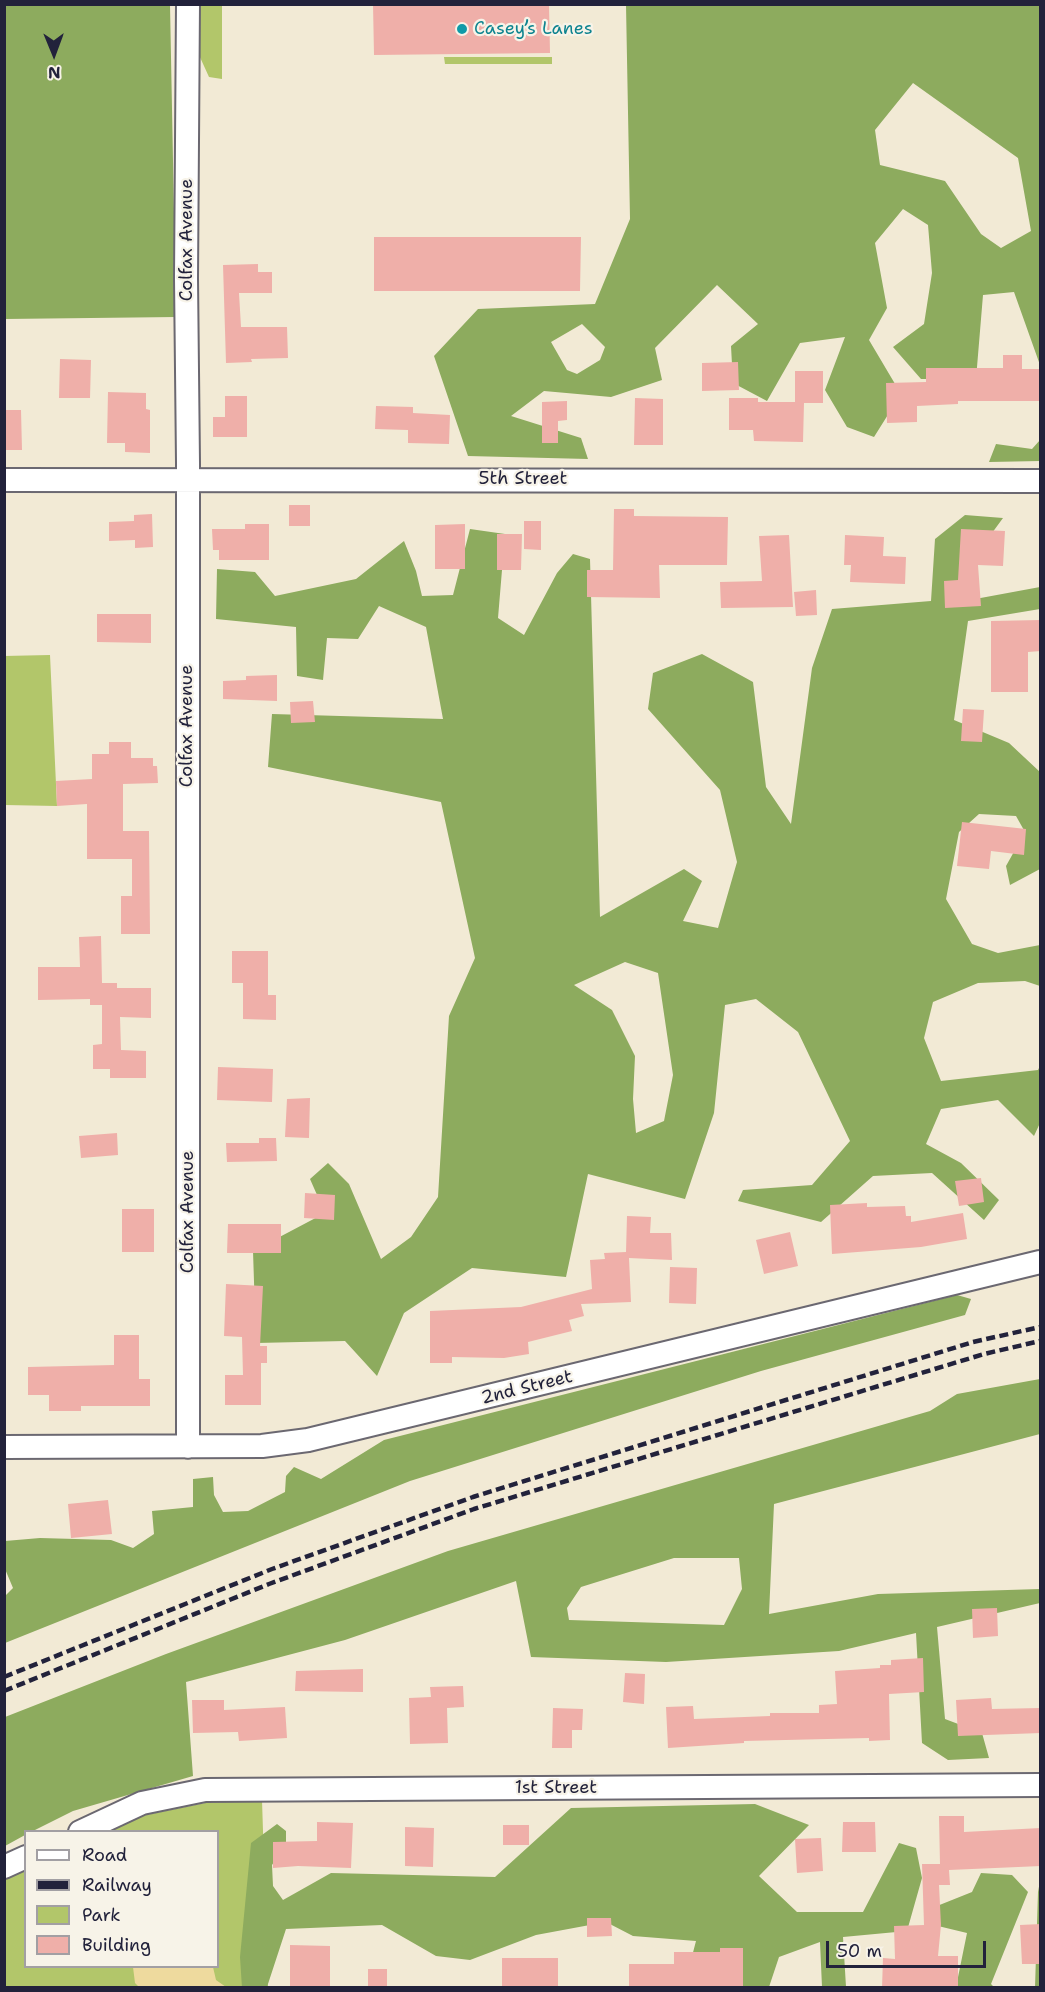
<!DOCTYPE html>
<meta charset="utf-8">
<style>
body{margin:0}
#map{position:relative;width:1045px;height:1992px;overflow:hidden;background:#f2ead5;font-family:"Shantell Sans",sans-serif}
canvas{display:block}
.frame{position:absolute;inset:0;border:6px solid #22223b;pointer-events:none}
.legend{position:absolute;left:24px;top:1830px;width:195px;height:138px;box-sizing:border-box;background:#f7f3e8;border:2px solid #a29fa3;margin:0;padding:8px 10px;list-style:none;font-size:18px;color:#22223b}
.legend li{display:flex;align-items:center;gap:12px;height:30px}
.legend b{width:30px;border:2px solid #a29fa3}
.north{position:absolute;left:24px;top:24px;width:60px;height:60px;-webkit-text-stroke:4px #f7f3e8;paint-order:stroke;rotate:179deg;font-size:16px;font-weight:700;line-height:24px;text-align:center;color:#22223b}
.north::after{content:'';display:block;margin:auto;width:21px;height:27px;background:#22223b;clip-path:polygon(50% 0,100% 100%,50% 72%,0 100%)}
.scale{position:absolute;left:826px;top:1941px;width:160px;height:27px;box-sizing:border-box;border:3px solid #22223b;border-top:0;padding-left:8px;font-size:18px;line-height:21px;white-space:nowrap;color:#22223b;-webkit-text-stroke:4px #f7f3e8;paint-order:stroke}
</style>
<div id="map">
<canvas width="1045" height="1992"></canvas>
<div class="frame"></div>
<ul class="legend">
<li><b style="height:8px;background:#fff"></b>Road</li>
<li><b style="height:8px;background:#22223b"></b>Railway</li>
<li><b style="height:16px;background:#b2c66a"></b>Park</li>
<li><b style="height:16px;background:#efafa9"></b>Building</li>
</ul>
<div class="north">N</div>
<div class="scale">50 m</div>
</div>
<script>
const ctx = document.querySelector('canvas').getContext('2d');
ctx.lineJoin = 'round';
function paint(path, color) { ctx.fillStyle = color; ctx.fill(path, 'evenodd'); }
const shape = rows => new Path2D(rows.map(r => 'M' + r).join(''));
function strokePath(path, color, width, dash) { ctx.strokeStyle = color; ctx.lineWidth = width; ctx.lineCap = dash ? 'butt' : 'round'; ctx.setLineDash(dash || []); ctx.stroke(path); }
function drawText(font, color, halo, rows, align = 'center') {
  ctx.font = font + ' "Shantell Sans",sans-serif'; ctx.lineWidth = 4.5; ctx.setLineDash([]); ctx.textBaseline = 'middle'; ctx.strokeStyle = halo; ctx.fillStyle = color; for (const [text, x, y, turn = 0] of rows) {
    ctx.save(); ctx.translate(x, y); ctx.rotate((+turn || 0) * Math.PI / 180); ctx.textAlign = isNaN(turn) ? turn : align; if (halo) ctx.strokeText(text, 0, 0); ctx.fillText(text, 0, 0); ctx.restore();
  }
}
const green = shape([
 [200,5,222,5,222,79,209,77,199,55],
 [444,57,552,57,552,64,445,64],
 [50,655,57,806,5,805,4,656],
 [262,1800,268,1987,5,1987,4,1874,25,1865,26,1966,218,1966,218,1832,97,1831,121,1820,205,1803]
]);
const forest = shape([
 [4,5,170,5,176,317,5,319],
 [626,5,1040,5,1040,365,1014,292,983,295,976,379,921,379,893,347,924,324,932,273,928,225,903,209,875,243,887,308,869,340,901,394,874,437,847,427,825,390,845,337,800,343,767,401,733,383,731,346,758,324,717,285,655,348,662,380,611,397,544,391,511,416,581,438,588,459,468,456,434,356,478,309,595,304,630,219],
 [913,83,1018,158,1031,231,1001,248,981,234,945,181,880,165,875,130],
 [582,324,605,347,600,360,577,374,567,370,551,342],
 [1040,440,1040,461,989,462,996,444,1032,449],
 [965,515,1003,518,981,548,959,602,1040,587,1040,609,968,621,954,720,1009,743,1040,772,1040,869,1010,885,1006,866,1025,832,1016,816,979,814,959,832,946,899,972,944,998,953,1040,945,1040,986,1025,981,978,983,933,1002,924,1038,941,1081,1038,1070,1040,1066,1040,1123,1034,1136,998,1100,941,1109,926,1144,961,1163,999,1200,984,1220,932,1173,873,1176,821,1222,738,1201,743,1190,812,1185,850,1141,798,1032,756,999,725,1005,714,1113,685,1199,588,1174,566,1277,472,1268,404,1313,377,1376,345,1341,256,1343,253,1251,325,1213,310,1179,328,1163,349,1184,381,1259,411,1237,438,1197,449,1016,475,958,441,802,268,767,272,714,443,719,426,627,379,606,358,639,327,638,323,680,297,676,296,627,216,619,217,569,255,572,275,596,356,579,404,541,416,571,422,596,453,595,470,529,505,534,498,618,524,635,557,573,573,554,590,559,600,917,684,869,702,881,683,921,718,928,737,862,720,790,648,709,653,673,702,654,753,682,766,787,791,824,812,668,832,609,931,601,935,539],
 [625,962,658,973,673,1075,664,1121,636,1133,633,1099,635,1056,612,1010,574,985],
 [957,1295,971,1299,965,1315,761,1371,410,1481,5,1643,5,1596,13,1588,5,1569,5,1541,40,1538,111,1540,133,1548,154,1534,152,1511,193,1507,193,1479,213,1477,214,1495,223,1512,248,1511,285,1492,286,1476,294,1467,321,1479,384,1440],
 [1040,1379,1040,1434,774,1504,769,1614,878,1594,1040,1589,1040,1603,937,1627,945,1719,982,1733,989,1758,948,1760,922,1743,916,1633,839,1651,666,1662,531,1657,516,1581,345,1640,186,1682,193,1776,73,1811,33,1831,26,1832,25,1835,5,1846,5,1717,166,1654,448,1551,930,1411,957,1394],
 [674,1558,739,1558,742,1589,724,1625,569,1620,567,1608,581,1587],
 [755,1804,809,1825,759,1876,797,1912,863,1912,899,1843,916,1848,922,1878,907,1931,843,1937,846,1987,822,1987,820,1942,779,1957,769,1987,684,1987,696,1941,633,1936,606,1922,536,1935,470,1960,436,1956,382,1925,286,1929,267,1987,242,1988,240,1957,251,1843,277,1824,286,1831,286,1844,272,1865,273,1886,283,1900,331,1873,495,1877,571,1808],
 [981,1873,1012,1875,1028,1892,991,1984,994,1987,956,1987,967,1933,938,1926,937,1906,972,1892],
 [1040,1881,1040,1987,1035,1988,1038,1892]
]);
const sand = shape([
 [133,1967,213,1967,216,1980,226,1987,139,1987,135,1983]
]);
const building = shape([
 [373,4,549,4,550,53,374,55],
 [374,237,581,237,580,291,374,291],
 [258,264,258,272,272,272,272,293,239,293,241,327,287,327,288,358,251,359,252,362,226,363,223,265],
 [1003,355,1022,355,1022,369,1041,369,1041,401,958,401,958,404,917,406,917,422,887,423,886,383,926,382,926,368,1003,368],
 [60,359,91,360,90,398,59,398],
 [738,362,739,390,702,391,702,363],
 [795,371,823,371,823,403,804,403,803,442,754,441,753,430,729,430,729,398,758,398,758,402,795,402],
 [108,392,146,393,146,409,150,410,150,453,125,452,125,443,107,443],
 [225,396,247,396,247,437,213,437,213,417,225,417],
 [635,398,663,399,663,445,634,445],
 [567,401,567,420,558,421,558,443,542,443,542,402],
 [376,406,413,407,413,413,450,415,449,444,408,443,408,430,375,429],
 [4,410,21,410,22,450,4,450],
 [289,505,310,505,310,526,289,526],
 [614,509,634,509,634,516,728,517,727,565,659,565,660,598,587,597,587,570,613,570],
 [152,514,153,547,135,548,135,540,109,541,109,522,134,521,134,515],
 [524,521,541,521,541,550,524,549],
 [245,524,269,524,269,560,219,560,219,550,213,550,212,529,245,529],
 [465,524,465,569,435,569,435,525],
 [961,529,1005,531,1003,566,978,565,981,606,945,608,944,581,958,580],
 [497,534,522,534,521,570,497,570],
 [789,535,793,607,721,608,720,582,762,581,759,536],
 [845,535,884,537,883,556,906,557,905,584,850,582,851,565,844,565],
 [816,590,817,615,796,616,794,592],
 [97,614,151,614,151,643,97,642],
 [1041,620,1041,651,1028,652,1028,692,991,692,991,621],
 [277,675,277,701,223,699,223,681,246,680,246,676],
 [313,701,315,722,291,723,290,702],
 [963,709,984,710,982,742,961,741],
 [109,742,131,742,131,758,153,758,153,766,157,766,158,783,123,784,123,831,149,831,150,934,121,934,121,896,132,896,132,859,87,859,87,804,57,806,56,781,92,779,92,754,109,754],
 [962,822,1026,829,1024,855,991,851,989,869,957,866],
 [101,936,102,983,117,983,117,988,151,988,151,1018,120,1017,121,1050,146,1051,146,1078,110,1078,110,1069,93,1069,93,1045,102,1044,102,1005,90,1005,90,999,38,1000,38,967,80,967,79,937],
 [232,951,268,951,268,995,276,995,276,1020,243,1019,243,983,232,983],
 [218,1067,273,1069,272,1102,217,1100],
 [310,1098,309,1138,285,1137,287,1099],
 [117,1133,118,1155,81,1158,79,1136],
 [259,1138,276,1138,277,1161,227,1162,226,1143,259,1143],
 [981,1178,984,1202,959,1206,955,1181],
 [305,1193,335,1195,334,1220,304,1218],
 [867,1203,867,1207,905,1206,906,1216,911,1216,911,1222,963,1213,967,1239,921,1247,832,1254,830,1205],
 [122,1209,154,1209,154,1252,122,1252],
 [627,1216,651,1217,650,1233,671,1233,672,1260,629,1258,631,1302,581,1304,584,1316,569,1320,572,1331,528,1342,529,1354,504,1358,452,1357,452,1363,430,1363,430,1311,521,1307,592,1289,590,1260,605,1259,604,1253,626,1252],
 [228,1224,281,1224,281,1253,227,1253],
 [790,1232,798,1266,764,1274,756,1240],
 [670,1267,697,1268,696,1304,669,1303],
 [226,1284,263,1286,260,1346,267,1346,267,1363,261,1363,261,1405,225,1405,225,1375,243,1375,242,1337,224,1336],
 [114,1335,139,1335,139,1379,150,1379,150,1406,81,1406,81,1411,49,1411,49,1395,28,1395,28,1367,114,1365],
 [108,1500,112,1534,71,1538,68,1504],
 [997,1608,998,1636,973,1638,972,1609],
 [923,1658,924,1692,889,1694,890,1740,869,1741,869,1738,744,1741,744,1743,668,1748,666,1707,693,1706,694,1719,770,1716,770,1713,819,1713,819,1705,837,1704,835,1671,880,1668,880,1665,891,1665,891,1660],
 [363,1669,363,1692,295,1691,296,1671],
 [625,1673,645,1674,644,1704,623,1702],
 [463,1686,464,1707,447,1708,448,1743,410,1744,409,1698,431,1697,430,1687],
 [991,1698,992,1709,1041,1708,1041,1733,958,1736,956,1700],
 [192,1700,224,1700,224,1710,285,1707,287,1738,239,1741,238,1732,193,1733],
 [553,1708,583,1709,582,1730,572,1730,572,1748,552,1748],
 [939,1816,964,1816,964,1832,1041,1828,1041,1866,949,1870,950,1885,939,1885,941,1925,938,1956,958,1956,958,1988,882,1988,883,1958,895,1959,894,1926,924,1925,922,1864,940,1864],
 [317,1822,353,1823,351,1868,298,1866,273,1868,273,1842,317,1841],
 [843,1822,875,1822,876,1852,842,1852],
 [503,1825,529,1825,529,1845,503,1845],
 [405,1827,434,1828,433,1867,405,1866],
 [821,1838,823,1871,797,1873,795,1839],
 [587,1918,611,1918,612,1936,587,1937],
 [1041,1924,1041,1964,1022,1964,1020,1925],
 [290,1945,330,1946,330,1988,290,1988],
 [720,1948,743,1948,743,1988,629,1988,629,1964,674,1964,674,1952,720,1952],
 [502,1958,558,1958,558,1986,502,1986],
 [368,1969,387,1969,387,1988,368,1988]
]);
const minor = shape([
 [4,480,1040,481],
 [4,1447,262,1446,308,1440,1040,1262],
 [188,1447,188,463,186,278,188,4],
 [80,1832,142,1803,205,1790,1040,1785],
 [4,1867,26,1857]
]);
const rail = shape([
 [4,1677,272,1569,473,1497,973,1342,1040,1327],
 [4,1691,269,1584,474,1509,984,1354,1040,1341]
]);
const markers = [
 [462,29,6,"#0f9aa8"]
];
const cultureNames = [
 ["Casey’s Lanes",474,29]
];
const streetNames = [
 ["Colfax Avenue",187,240,-90],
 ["5th Street",523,479],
 ["Colfax Avenue",187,726,-90],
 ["Colfax Avenue",188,1212,-90],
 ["2nd Street",527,1388,-14],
 ["1st Street",556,1788]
];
paint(green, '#b2c66a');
paint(forest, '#8dab5e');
paint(sand, '#eeda9e');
paint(building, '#efafa9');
strokePath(minor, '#6b6871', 26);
strokePath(minor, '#fff', 22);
strokePath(rail, '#22223b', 4.5, [9, 4.5]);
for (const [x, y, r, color] of markers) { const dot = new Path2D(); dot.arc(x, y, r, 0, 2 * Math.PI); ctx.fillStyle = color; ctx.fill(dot); strokePath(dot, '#f7f3e8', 2); }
drawText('18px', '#0d838f', '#f7f3e8', cultureNames, 'left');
drawText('18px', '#22223b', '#f7f3e8', streetNames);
</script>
